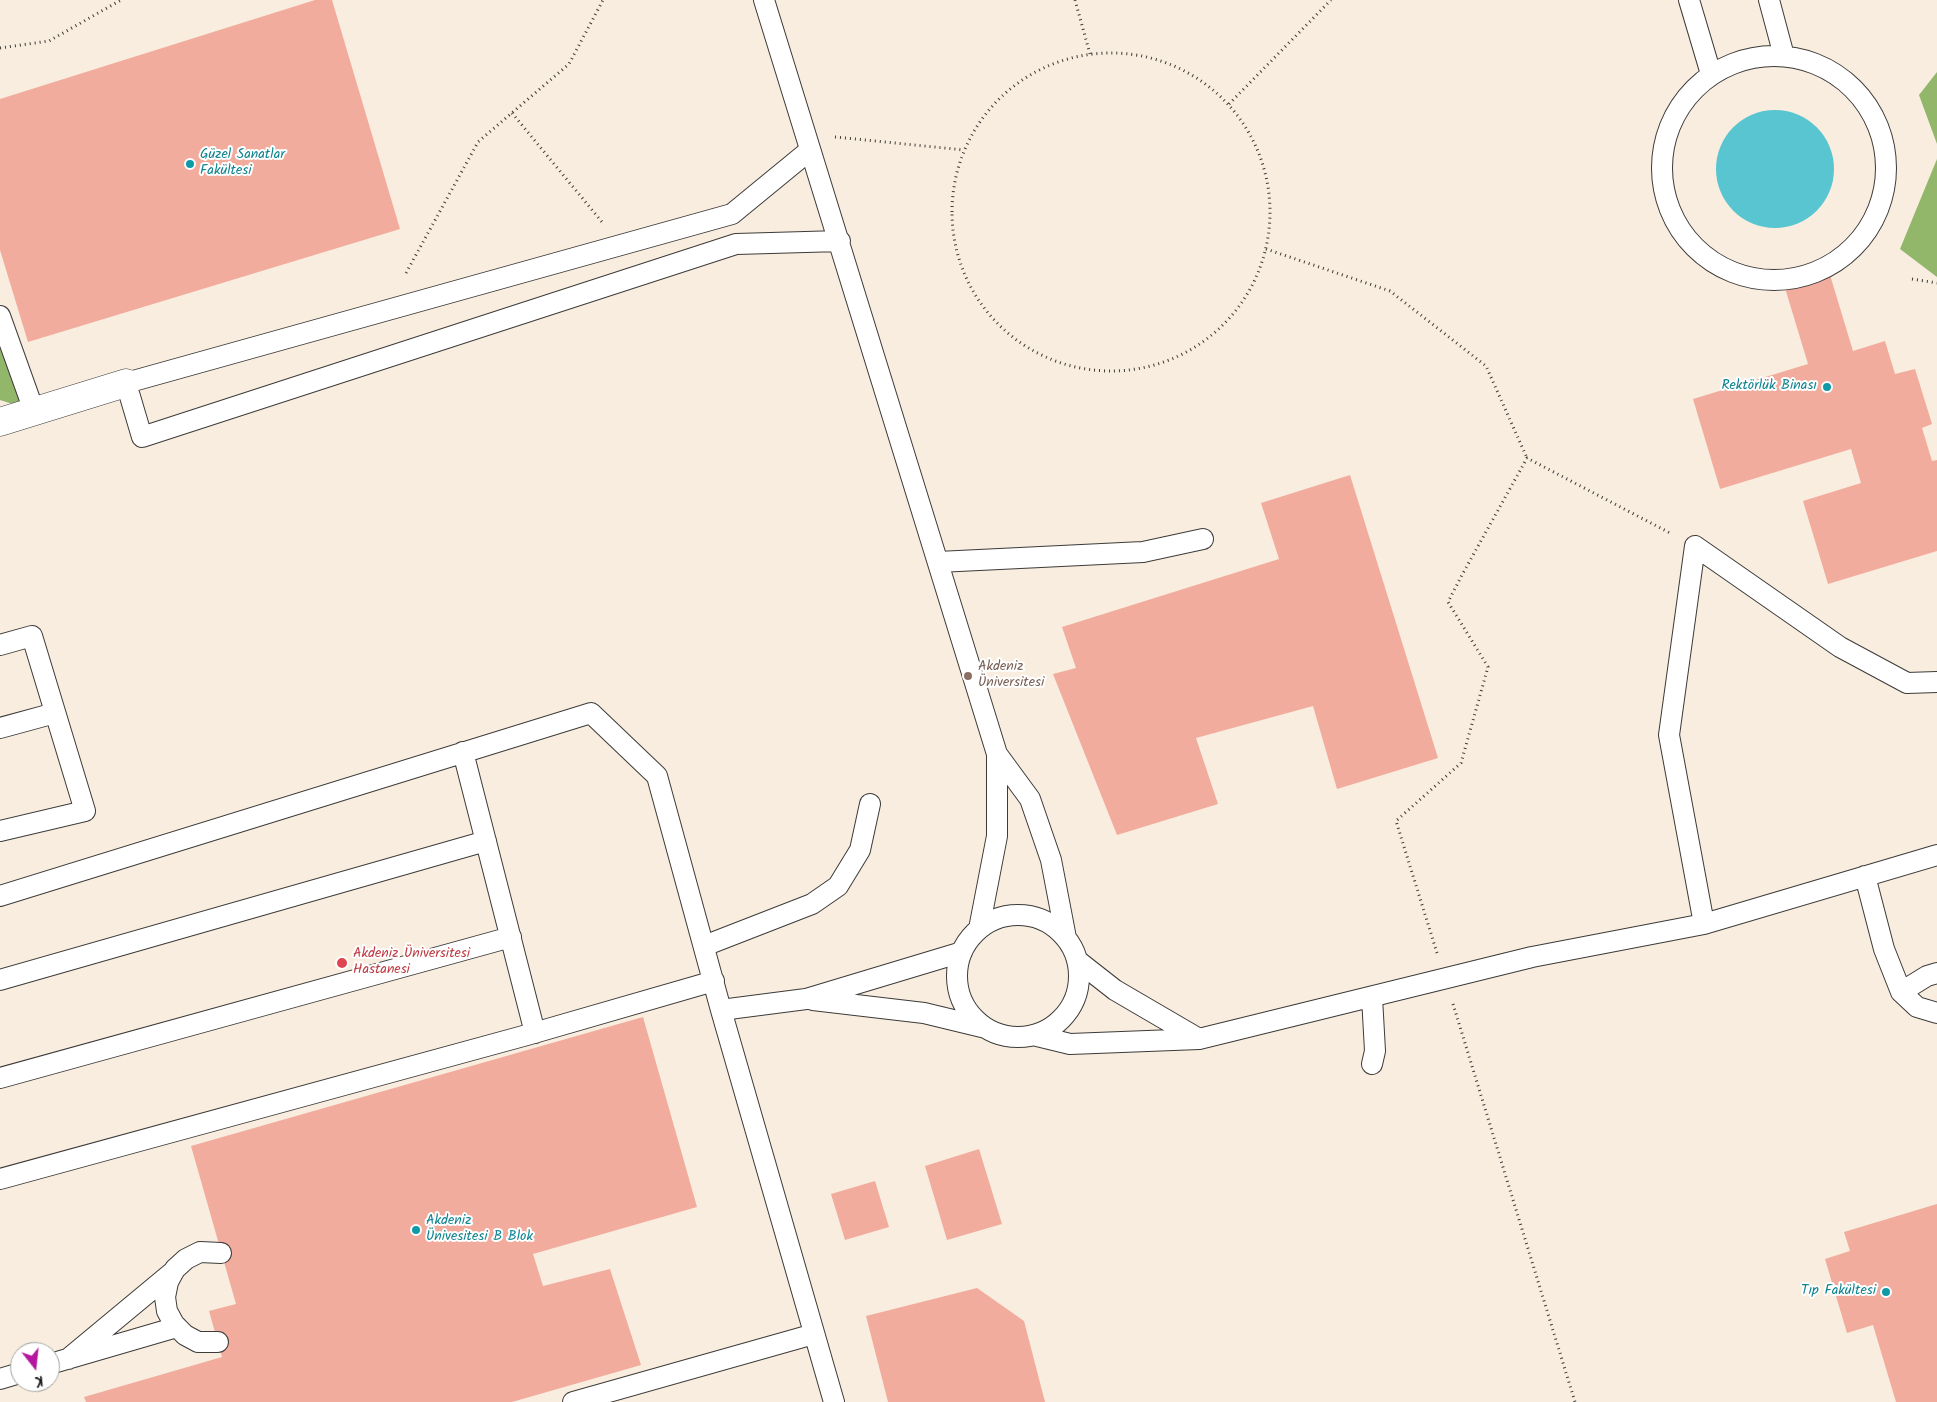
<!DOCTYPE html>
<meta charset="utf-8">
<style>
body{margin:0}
#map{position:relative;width:1937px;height:1402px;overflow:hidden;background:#f8edde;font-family:Kalam,sans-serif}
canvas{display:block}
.north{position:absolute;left:10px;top:1342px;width:50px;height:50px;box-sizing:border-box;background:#fff;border:1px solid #a4a4a4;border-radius:50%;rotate:164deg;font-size:14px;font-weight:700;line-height:20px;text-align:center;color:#1c1c1c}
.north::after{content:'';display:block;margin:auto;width:18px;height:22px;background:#b5179e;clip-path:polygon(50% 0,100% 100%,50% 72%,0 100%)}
</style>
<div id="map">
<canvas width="1937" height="1402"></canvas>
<div class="north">K</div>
</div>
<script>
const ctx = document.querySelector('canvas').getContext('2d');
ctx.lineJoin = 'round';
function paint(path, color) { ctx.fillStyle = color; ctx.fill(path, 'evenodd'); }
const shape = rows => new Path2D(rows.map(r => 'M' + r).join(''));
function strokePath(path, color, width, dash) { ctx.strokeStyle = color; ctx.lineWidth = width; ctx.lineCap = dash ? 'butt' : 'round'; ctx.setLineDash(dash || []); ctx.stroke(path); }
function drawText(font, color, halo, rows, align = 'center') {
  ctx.font = font + ' Kalam,sans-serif'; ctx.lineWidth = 4; ctx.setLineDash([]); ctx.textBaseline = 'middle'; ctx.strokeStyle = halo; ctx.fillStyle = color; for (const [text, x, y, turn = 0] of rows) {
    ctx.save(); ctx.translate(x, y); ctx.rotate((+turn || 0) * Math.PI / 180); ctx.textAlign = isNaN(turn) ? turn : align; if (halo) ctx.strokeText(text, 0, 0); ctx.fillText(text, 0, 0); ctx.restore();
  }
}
const forest = shape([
 [1937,72,1937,144,1919,95],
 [1937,159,1937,277,1900,249],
 [0,319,34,411,0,400]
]);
const water = shape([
 '1716 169a59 59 0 1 1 118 0a59 59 0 1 1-118 0Z'
]);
const building = shape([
 [315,0,332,0,400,229,28,342,0,250,0,99],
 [1830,275,1853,351,1885,341,1895,374,1915,369,1932,424,1922,428,1932,461,1937,460,1937,551,1828,584,1803,501,1861,483,1851,449,1720,489,1693,399,1808,364,1785,288],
 [1350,475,1438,758,1337,789,1313,706,1196,738,1218,804,1117,835,1053,674,1076,668,1062,627,1279,559,1261,503],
 [643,1017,697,1207,533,1254,543,1286,610,1269,641,1365,512,1402,86,1402,84,1397,222,1357,209,1311,236,1304,191,1146],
 [979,1149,1002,1224,947,1240,925,1166],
 [875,1181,889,1227,845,1240,831,1194],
 [1937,1204,1937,1402,1896,1402,1873,1325,1847,1333,1825,1259,1850,1251,1844,1232],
 [977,1288,1024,1321,1045,1402,888,1402,866,1316]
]);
const path = shape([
 [1075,0,1090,54],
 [0,48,49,41,121,0],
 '952 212a159 159 0 1 1 318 0a159 159 0 1 1-318 0Z',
 [1229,104,1331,0],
 [512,113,602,222],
 [835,137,964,150],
 [1266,249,1390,291,1486,366,1527,458],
 [406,273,478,142,569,64,603,0],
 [1912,279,1937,283],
 [1437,953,1396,821,1461,763,1488,667,1448,602,1462,575,1527,458,1670,533],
 [1453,1004,1575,1402]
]);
const lane = shape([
 [764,0,997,754,997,836,979,929],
 [1689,0,1711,74],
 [1769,0,1784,56],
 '1662 168a112 112 0 1 1 224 0a112 112 0 1 1-224 0Z',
 [810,150,732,214,126,383,142,437,736,244,840,241],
 [0,316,34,411],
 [938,562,1143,552,1203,539],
 [0,645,32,636,85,811,0,831],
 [0,728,55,713],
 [463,752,535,1033],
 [997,754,1030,799,1051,860,1066,938],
 [1865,876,1884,949,1901,992,1917,1007,1937,1013],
 [0,896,591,713,657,776,721,1010,834,1402],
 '957 976a61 61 0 1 1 122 0a61 61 0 1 1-122 0Z',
 [1704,924,1669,735,1695,546,1840,647,1907,683,1937,682],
 [704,946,812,904,838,886,860,850,870,804],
 [1078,961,1115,990,1199,1039],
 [0,980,486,841],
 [1901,992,1927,976,1937,973],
 [1372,997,1375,1051,1372,1064],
 [813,1000,924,1013,986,1028],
 [721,1010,806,999,962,952],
 [1033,1035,1070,1044,1199,1039,1532,957,1704,924,1937,855],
 [0,1078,511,937],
 [0,1179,527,1035,714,981],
 [218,1342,198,1342,185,1335,174,1324,167,1311,165,1297,168,1282,175,1269,186,1259,200,1252,221,1253],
 [68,1359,174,1271],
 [50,1364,177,1327],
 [0,1379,20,1373],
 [573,1402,814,1334]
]);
const street = shape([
 [0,422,126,383]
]);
const markers = [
 [190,164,5,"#0f9aa8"],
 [1827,387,5,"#0f9aa8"],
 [968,676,5,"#8d6e63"],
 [342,963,6,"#e0444e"],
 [416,1230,5,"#0f9aa8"],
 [1886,1292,5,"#0f9aa8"]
];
const cultureNames = [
 ["Güzel Sanatlar",200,156],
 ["Fakültesi",200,172],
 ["Rektörlük Binası",1817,387,"right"],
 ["Akdeniz",426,1222],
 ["Ünivesitesi B Blok",426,1238],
 ["Tıp Fakültesi",1876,1292,"right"]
];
const educationNames = [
 ["Akdeniz",978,668],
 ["Üniversitesi",978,684]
];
const healthNames = [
 ["Akdeniz Üniversitesi",353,955],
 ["Hastanesi",353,971]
];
paint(forest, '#92b66a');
paint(water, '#58c5d0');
paint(building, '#f2ac9d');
strokePath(lane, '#3d3b39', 22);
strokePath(street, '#3d3b39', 29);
strokePath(path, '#3d3b39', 3, [1, 4]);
strokePath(lane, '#fff', 20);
strokePath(street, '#fff', 28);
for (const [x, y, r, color] of markers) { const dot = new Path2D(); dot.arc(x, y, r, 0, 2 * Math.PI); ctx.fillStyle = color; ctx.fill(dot); strokePath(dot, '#fff', 2); }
drawText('14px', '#0d838f', '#fff', cultureNames, 'left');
drawText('14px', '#785e54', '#fff', educationNames, 'left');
drawText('14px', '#be3a42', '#fff', healthNames, 'left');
</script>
